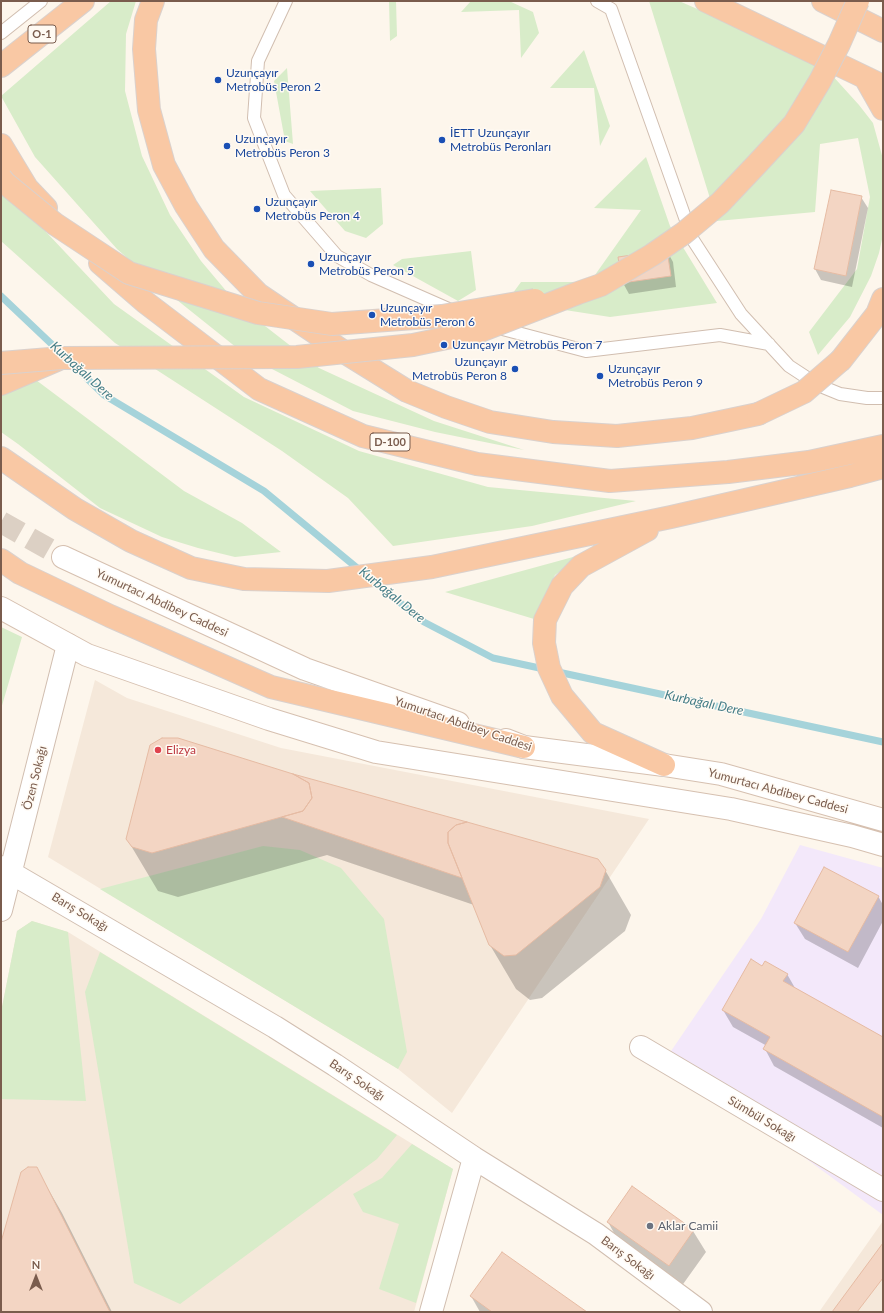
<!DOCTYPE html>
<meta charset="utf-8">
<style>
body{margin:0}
#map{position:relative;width:884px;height:1313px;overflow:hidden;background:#fdf6ec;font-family:Lato,sans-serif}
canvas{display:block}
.frame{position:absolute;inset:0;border:2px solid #7a5c4d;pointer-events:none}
.north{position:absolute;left:16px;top:1257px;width:40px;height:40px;-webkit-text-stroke:3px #fffaf3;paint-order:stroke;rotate:0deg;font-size:11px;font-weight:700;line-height:16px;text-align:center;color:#7a5c4d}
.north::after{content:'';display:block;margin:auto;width:14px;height:18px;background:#7a5c4d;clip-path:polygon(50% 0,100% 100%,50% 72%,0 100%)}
</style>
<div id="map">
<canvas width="884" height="1313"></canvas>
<div class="frame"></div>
<div class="north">N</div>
</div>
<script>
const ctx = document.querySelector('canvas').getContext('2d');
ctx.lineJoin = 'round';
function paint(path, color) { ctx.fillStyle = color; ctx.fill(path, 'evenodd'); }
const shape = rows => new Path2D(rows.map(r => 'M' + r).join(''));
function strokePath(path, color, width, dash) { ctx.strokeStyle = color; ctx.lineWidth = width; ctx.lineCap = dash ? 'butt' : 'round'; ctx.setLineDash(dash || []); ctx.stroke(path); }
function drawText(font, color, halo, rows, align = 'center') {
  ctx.font = font + ' Lato,sans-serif'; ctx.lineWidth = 3; ctx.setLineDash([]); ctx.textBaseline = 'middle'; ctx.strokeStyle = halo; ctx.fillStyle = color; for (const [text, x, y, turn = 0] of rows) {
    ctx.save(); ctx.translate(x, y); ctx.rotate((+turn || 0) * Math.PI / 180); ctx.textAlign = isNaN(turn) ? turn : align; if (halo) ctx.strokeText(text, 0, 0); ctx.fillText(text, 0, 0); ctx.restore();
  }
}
const residential = shape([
 [95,680,127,698,281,748,649,819,452,1113,398,1069,48,857],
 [32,921,68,932,453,1169,414,1312,1,1312,1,1012,17,931],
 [883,1221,883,1312,819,1312]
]);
const education = shape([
 [800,845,883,868,883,1215,667,1057,761,919]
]);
const green = shape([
 [111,1,136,1,126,34,125,91,142,156,170,215,201,261,238,305,319,368,434,421,524,450,435,432,353,411,247,356,157,284,117,249,35,157,1,96],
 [389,1,396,1,397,36,390,41],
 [471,1,509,1,533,12,539,33,521,58,519,10,461,12],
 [649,1,679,1,821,63,859,105,873,123,883,159,883,235,879,253,871,276,850,317,818,355,809,332,857,269,870,197,858,138,820,144,815,212,717,221],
 [584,50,610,126,600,146,594,88,550,88],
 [287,68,293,144,285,141,274,81],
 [646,157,670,226,717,303,610,317,507,301,521,282,590,282,641,210,594,208],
 [1,181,15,199,114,304,244,397,359,451,488,487,636,501,532,526,393,546,348,498,282,451,115,343,1,241],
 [381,188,383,224,366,238,345,231,310,191],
 [471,251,476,290,458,301,393,265,402,259],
 [1,350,24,371,184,491,242,523,281,552,235,557,198,548,162,537,100,508,18,444,1,432],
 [584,554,555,575,534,619,445,592],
 [1,627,22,637,1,709],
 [263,846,300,850,341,868,384,919,407,1052,398,1069,100,889],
 [32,921,68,932,86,1101,1,1099,1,1012,17,931],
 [100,952,397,1135,377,1159,180,1304,134,1283,85,992],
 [412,1144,453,1169,416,1303,379,1289,399,1224,363,1212,353,1194,382,1178]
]);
const shadow = shape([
 [861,197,868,208,852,287,821,280,815,269],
 [667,251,673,262,676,287,629,294,623,283],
 [151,746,605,870,631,915,625,931,542,998,530,1000,516,989,490,945,474,905,327,855,178,897,158,891,127,839],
 [878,896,883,905,883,921,858,968,805,939,795,923],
 [762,967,787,974,795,988,883,1038,883,1128,774,1066,765,1049,767,1046,733,1027,723,1010],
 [36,1168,62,1213,112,1312,1,1312,1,1245],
 [608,1222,693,1231,706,1252,681,1287,620,1244],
 [471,1296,586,1312,480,1312]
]);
const stream = shape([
 [1,296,61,353],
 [71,363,104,395,264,491,362,572],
 [372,580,424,622,493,658,883,742]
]);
const building = shape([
 [831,190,862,196,846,276,814,269,831,190],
 [667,250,671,276,622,283,618,257,667,250],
 [162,738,178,738,293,774,309,783,312,798,303,811,152,853,132,847,126,839,150,745,162,738],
 [293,774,467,822,456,825,448,832,448,843,462,878,282,817,303,811,312,798,309,783,293,774],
 [467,822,598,859,606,870,600,887,516,955,504,956,489,945,448,843,448,832,456,825,467,822],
 [824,867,879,896,848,952,794,923,824,867],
 [751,959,762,966,765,961,788,974,783,981,883,1037,883,1117,763,1049,770,1037,722,1010,751,959],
 [28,1167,37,1167,110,1312,1,1312,1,1242,21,1172,28,1167],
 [632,1186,694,1230,669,1266,607,1222,632,1186],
 [883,1243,883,1312,832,1312,883,1243],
 [502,1252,587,1312,492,1312,470,1296,502,1252],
 [883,1278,883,1312,857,1312,883,1278]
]);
const secondaryTunnel = shape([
 [1,522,63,557]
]);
const service = shape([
 [286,1,258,61,254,118,284,195,337,256,371,275,453,311],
 [597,1,611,9,693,240,741,314,789,366,818,385,840,394,867,398,883,398],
 [1,33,41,1],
 [495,327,586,351,720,335,769,344]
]);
const minor = shape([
 [1,867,275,1027,335,1065,474,1158,596,1234,701,1312],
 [1,910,68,645],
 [641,1047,883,1190],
 [431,1312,474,1158]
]);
const secondary = shape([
 [63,557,305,669,458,723],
 [1,608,87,655,269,719,376,752,731,809,852,836,883,845],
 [506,740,524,747,664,765,721,774,883,820]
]);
const trunk = shape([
 [153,1,146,20,144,49,149,110,164,165,186,206,214,249,258,294,341,350,407,391,446,407,490,422,553,432,617,436,692,428,758,414],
 [706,1,883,86],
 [823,1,883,31],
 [1,66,83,1],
 [866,79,883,109],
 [1,145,27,188,46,208],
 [100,263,145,302,259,389,363,436,477,464,610,481,728,472,809,462,883,446],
 [841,360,877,314,883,299],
 [1,384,57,360],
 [1,458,75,509,131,541,191,568,244,579,328,581,432,567,671,517,850,476,883,467],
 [647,530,581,566,562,586,545,620,544,643,549,668,562,696,593,733,664,765],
 [1,560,20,573,110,616,271,687,524,747]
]);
const trunkBridge = shape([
 [1,178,5,183,55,224,129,273,258,313,332,324,442,316,535,300],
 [1,363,62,358,297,357,413,345,480,331,578,293,601,285,652,255,684,233,720,203,757,164,794,124,820,81,839,44,858,1],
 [758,414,804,392,841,360]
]);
const markers = [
 [218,80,4,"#1a4fb4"],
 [442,140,4,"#1a4fb4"],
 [227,146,4,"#1a4fb4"],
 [257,209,4,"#1a4fb4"],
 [311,264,4,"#1a4fb4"],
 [372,315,4,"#1a4fb4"],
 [444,345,4,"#1a4fb4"],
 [515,369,4,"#1a4fb4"],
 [600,376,4,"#1a4fb4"],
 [158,750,4,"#e0444e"],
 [650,1226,4,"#6b7280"]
];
const shields = [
 [42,34,28],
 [390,442,40]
];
const shieldNames = [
 ["O-1",42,34],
 ["D-100",390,442]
];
const transitNames = [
 ["Uzunçayır",226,73],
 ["Metrobüs Peron 2",226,87],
 ["İETT Uzunçayır",450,133],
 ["Metrobüs Peronları",450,147],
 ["Uzunçayır",235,139],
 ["Metrobüs Peron 3",235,153],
 ["Uzunçayır",265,202],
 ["Metrobüs Peron 4",265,216],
 ["Uzunçayır",319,257],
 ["Metrobüs Peron 5",319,271],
 ["Uzunçayır",380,308],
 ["Metrobüs Peron 6",380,322],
 ["Uzunçayır Metrobüs Peron 7",452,345],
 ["Uzunçayır",507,362,"right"],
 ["Metrobüs Peron 8",507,376,"right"],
 ["Uzunçayır",608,369],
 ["Metrobüs Peron 9",608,383]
];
const streetNames = [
 ["Yumurtacı Abdibey Caddesi",162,603,25],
 ["Yumurtacı Abdibey Caddesi",463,724,19],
 ["Özen Sokağı",35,778,-76],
 ["Yumurtacı Abdibey Caddesi",778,791,15],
 ["Barış Sokağı",80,912,31],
 ["Barış Sokağı",357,1080,34],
 ["Sümbül Sokağı",762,1119,31],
 ["Barış Sokağı",628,1258,37]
];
const healthNames = [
 ["Elizya",166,750]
];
const worshipNames = [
 ["Aklar Camii",658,1226]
];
const waterNames = [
 ["Kurbağalı Dere",82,371,42],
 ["Kurbağalı Dere",392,595,39],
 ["Kurbağalı Dere",704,703,12]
];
paint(residential, '#f5e8da');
paint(education, '#f3e8fa');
paint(green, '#d8ecc9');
paint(shadow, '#0003');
strokePath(stream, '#a5d3da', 7);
paint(building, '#f3d5c3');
strokePath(building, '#e6bba3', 1);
strokePath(secondaryTunnel, '#dcd0c4', 22, [22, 11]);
strokePath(service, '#d1beb0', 14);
strokePath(minor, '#d1beb0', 24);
strokePath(secondary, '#d6c0b0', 24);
strokePath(trunk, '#dad1cd', 24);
strokePath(service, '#fff', 12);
strokePath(minor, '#fff', 22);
strokePath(secondary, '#fff', 22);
strokePath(trunk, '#f9c8a4', 22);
strokePath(trunkBridge, '#dad1cd', 24, []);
strokePath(trunkBridge, '#f9c8a4', 22);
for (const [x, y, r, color] of markers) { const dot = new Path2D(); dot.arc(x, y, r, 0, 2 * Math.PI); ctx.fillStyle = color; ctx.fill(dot); strokePath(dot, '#fffaf3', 1.5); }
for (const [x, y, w] of shields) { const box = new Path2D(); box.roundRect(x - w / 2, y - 9, w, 18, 3); ctx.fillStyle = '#fffaf3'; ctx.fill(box); strokePath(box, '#7a5c4d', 1); }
drawText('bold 11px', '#7a5c4d', null, shieldNames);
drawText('12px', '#164399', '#fffaf3', transitNames, 'left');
drawText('12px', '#7a5c4d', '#fffaf3', streetNames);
drawText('12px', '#be3a42', '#fffaf3', healthNames, 'left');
drawText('12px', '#5b616d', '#fffaf3', worshipNames, 'left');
drawText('italic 13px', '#437c86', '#fffaf3', waterNames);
</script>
